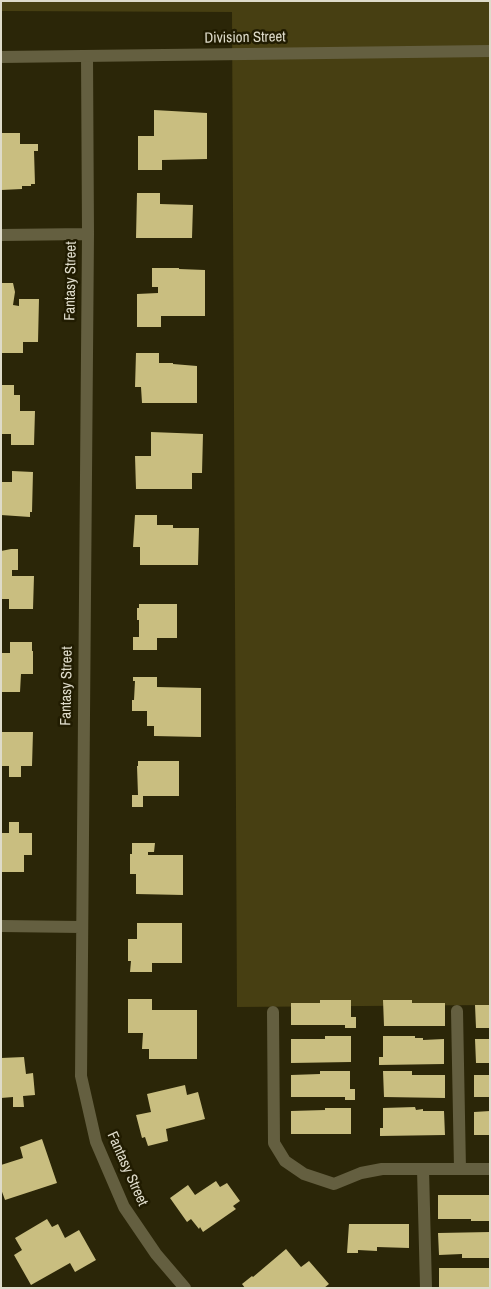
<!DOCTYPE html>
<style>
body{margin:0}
#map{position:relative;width:491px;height:1289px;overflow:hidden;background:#2b2608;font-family:"Archivo Narrow",sans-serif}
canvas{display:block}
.frame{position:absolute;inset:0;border:2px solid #dedbca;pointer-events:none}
</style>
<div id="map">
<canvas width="491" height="1289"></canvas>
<div class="frame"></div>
</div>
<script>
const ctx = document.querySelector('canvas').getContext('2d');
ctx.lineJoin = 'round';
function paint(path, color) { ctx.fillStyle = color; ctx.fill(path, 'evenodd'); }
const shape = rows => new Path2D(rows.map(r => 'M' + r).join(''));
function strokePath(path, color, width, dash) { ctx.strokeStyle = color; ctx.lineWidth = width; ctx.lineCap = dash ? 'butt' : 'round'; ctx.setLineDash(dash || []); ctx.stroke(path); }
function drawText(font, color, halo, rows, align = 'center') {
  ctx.font = font + ' "Archivo Narrow",sans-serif'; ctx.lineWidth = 5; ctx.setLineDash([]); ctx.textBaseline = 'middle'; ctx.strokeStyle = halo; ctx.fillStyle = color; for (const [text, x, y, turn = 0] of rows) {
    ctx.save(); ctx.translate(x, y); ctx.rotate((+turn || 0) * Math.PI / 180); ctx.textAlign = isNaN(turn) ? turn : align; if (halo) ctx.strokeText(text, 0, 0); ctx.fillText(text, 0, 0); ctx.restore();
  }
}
const green = shape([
 [1,1,490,1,490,1005,237,1007,232,12,1,11]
]);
const building = shape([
 [154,110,207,113,207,159,162,160,162,170,138,170,138,136,154,136],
 [1,133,20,133,20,144,38,144,38,151,34,151,35,184,31,184,31,186,22,186,22,189,1,190],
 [137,193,160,193,160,204,193,205,192,238,136,238],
 [152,268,179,268,179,269,205,270,205,316,161,316,161,327,137,327,137,294,158,293,158,287,152,287],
 [1,283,13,283,15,292,13,305,19,306,19,299,39,299,38,342,23,342,23,353,1,353],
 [136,353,159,353,159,363,173,363,173,364,197,366,197,403,142,403,141,387,135,387],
 [1,385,14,385,14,395,20,395,20,411,35,411,34,445,11,445,11,434,1,434],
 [151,432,203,434,202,473,192,473,192,489,136,489,135,456,151,456],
 [12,471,33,472,32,512,30,512,30,517,1,515,1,482,12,482],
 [135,515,157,515,157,525,173,525,173,528,199,528,198,565,140,565,140,547,133,547],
 [11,549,18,549,18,570,12,570,12,576,34,576,33,609,9,609,9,599,1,599,1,551],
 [139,604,177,604,177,638,157,638,157,650,133,650,133,637,139,637,139,620,137,620,137,608,139,608],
 [10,642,32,642,32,651,33,651,33,674,21,674,20,692,1,692,1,653,10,653],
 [133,677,157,677,157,687,201,688,201,737,154,736,154,726,147,726,147,711,132,711,132,700,134,700,135,681,133,681],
 [1,732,33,732,32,766,21,766,21,777,9,777,9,766,1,766],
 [138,761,179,761,179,796,143,796,143,807,132,807,132,795,138,795,137,766,138,766],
 [9,822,19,822,19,833,32,833,32,855,24,855,24,872,1,872,1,833,9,833],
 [132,843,155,843,154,852,148,852,148,855,183,855,183,895,136,894,136,874,130,874,130,854,132,854],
 [137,923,182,923,182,963,152,963,152,972,130,972,131,961,128,961,128,939,137,939],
 [128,999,152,999,152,1010,197,1010,197,1059,149,1059,149,1049,142,1049,143,1033,128,1033],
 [320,1000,351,1000,351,1017,356,1017,356,1028,345,1028,345,1025,291,1025,291,1003,320,1003],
 [383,1000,412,1000,412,1003,445,1003,445,1026,384,1026],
 [475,1005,490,1005,490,1028,476,1028],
 [325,1036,351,1036,351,1062,291,1063,291,1039,325,1039],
 [383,1036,415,1036,415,1038,423,1038,423,1040,444,1039,444,1064,379,1065,379,1057,383,1057],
 [475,1039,490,1039,490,1063,476,1063],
 [24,1057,26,1074,33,1073,35,1095,23,1096,24,1107,13,1107,13,1097,1,1098,1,1058],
 [320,1071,350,1071,350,1089,355,1089,355,1100,345,1100,345,1097,291,1097,291,1075,320,1074],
 [383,1071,412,1071,412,1075,445,1075,445,1098,384,1097],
 [474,1075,490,1075,490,1097,474,1097],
 [185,1085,187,1095,198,1092,205,1119,166,1129,168,1141,148,1146,145,1137,142,1138,136,1115,151,1112,147,1094],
 [415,1107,416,1110,423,1109,423,1111,444,1111,445,1135,380,1136,380,1128,383,1128,383,1108],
 [325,1108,351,1108,351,1134,291,1134,291,1111,325,1110],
 [490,1111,490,1135,474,1135,474,1112],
 [42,1139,57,1183,5,1200,1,1189,1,1165,23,1158,20,1147],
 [216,1181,220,1187,227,1183,240,1201,233,1206,236,1209,203,1232,200,1227,199,1229,191,1219,187,1222,170,1198,188,1185,195,1195],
 [438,1195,490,1195,490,1221,471,1221,471,1219,438,1219],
 [47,1219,52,1227,58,1224,65,1238,79,1230,96,1260,75,1272,70,1263,31,1285,14,1255,22,1250,15,1238],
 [349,1224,409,1224,409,1248,377,1247,377,1251,358,1250,358,1253,347,1253],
 [490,1232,490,1258,462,1258,462,1254,439,1255,438,1233],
 [286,1249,301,1267,309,1261,329,1284,324,1288,245,1288,242,1284,252,1276,253,1277],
 [439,1268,490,1268,490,1288,439,1288]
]);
const minor = shape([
 [87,56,88,234,81,1076,96,1142,124,1207,156,1254,185,1288],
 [1,235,88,234],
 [1,926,81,927],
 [457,1011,460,1169],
 [273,1012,274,1143,285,1161,304,1174,334,1184,361,1173,382,1169,490,1169],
 [423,1169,426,1288]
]);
const tertiary = shape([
 [1,57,490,51]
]);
const streetNames = [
 ["Division Street",245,38,-1],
 ["Fantasy Street",71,281,-89],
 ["Fantasy Street",67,686,-89],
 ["Fantasy Street",127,1169,66]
];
paint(green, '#473f12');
paint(building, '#c9be80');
strokePath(minor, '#645f40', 12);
strokePath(tertiary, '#645f40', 12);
drawText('15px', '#dedbca', '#211c01', streetNames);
</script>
